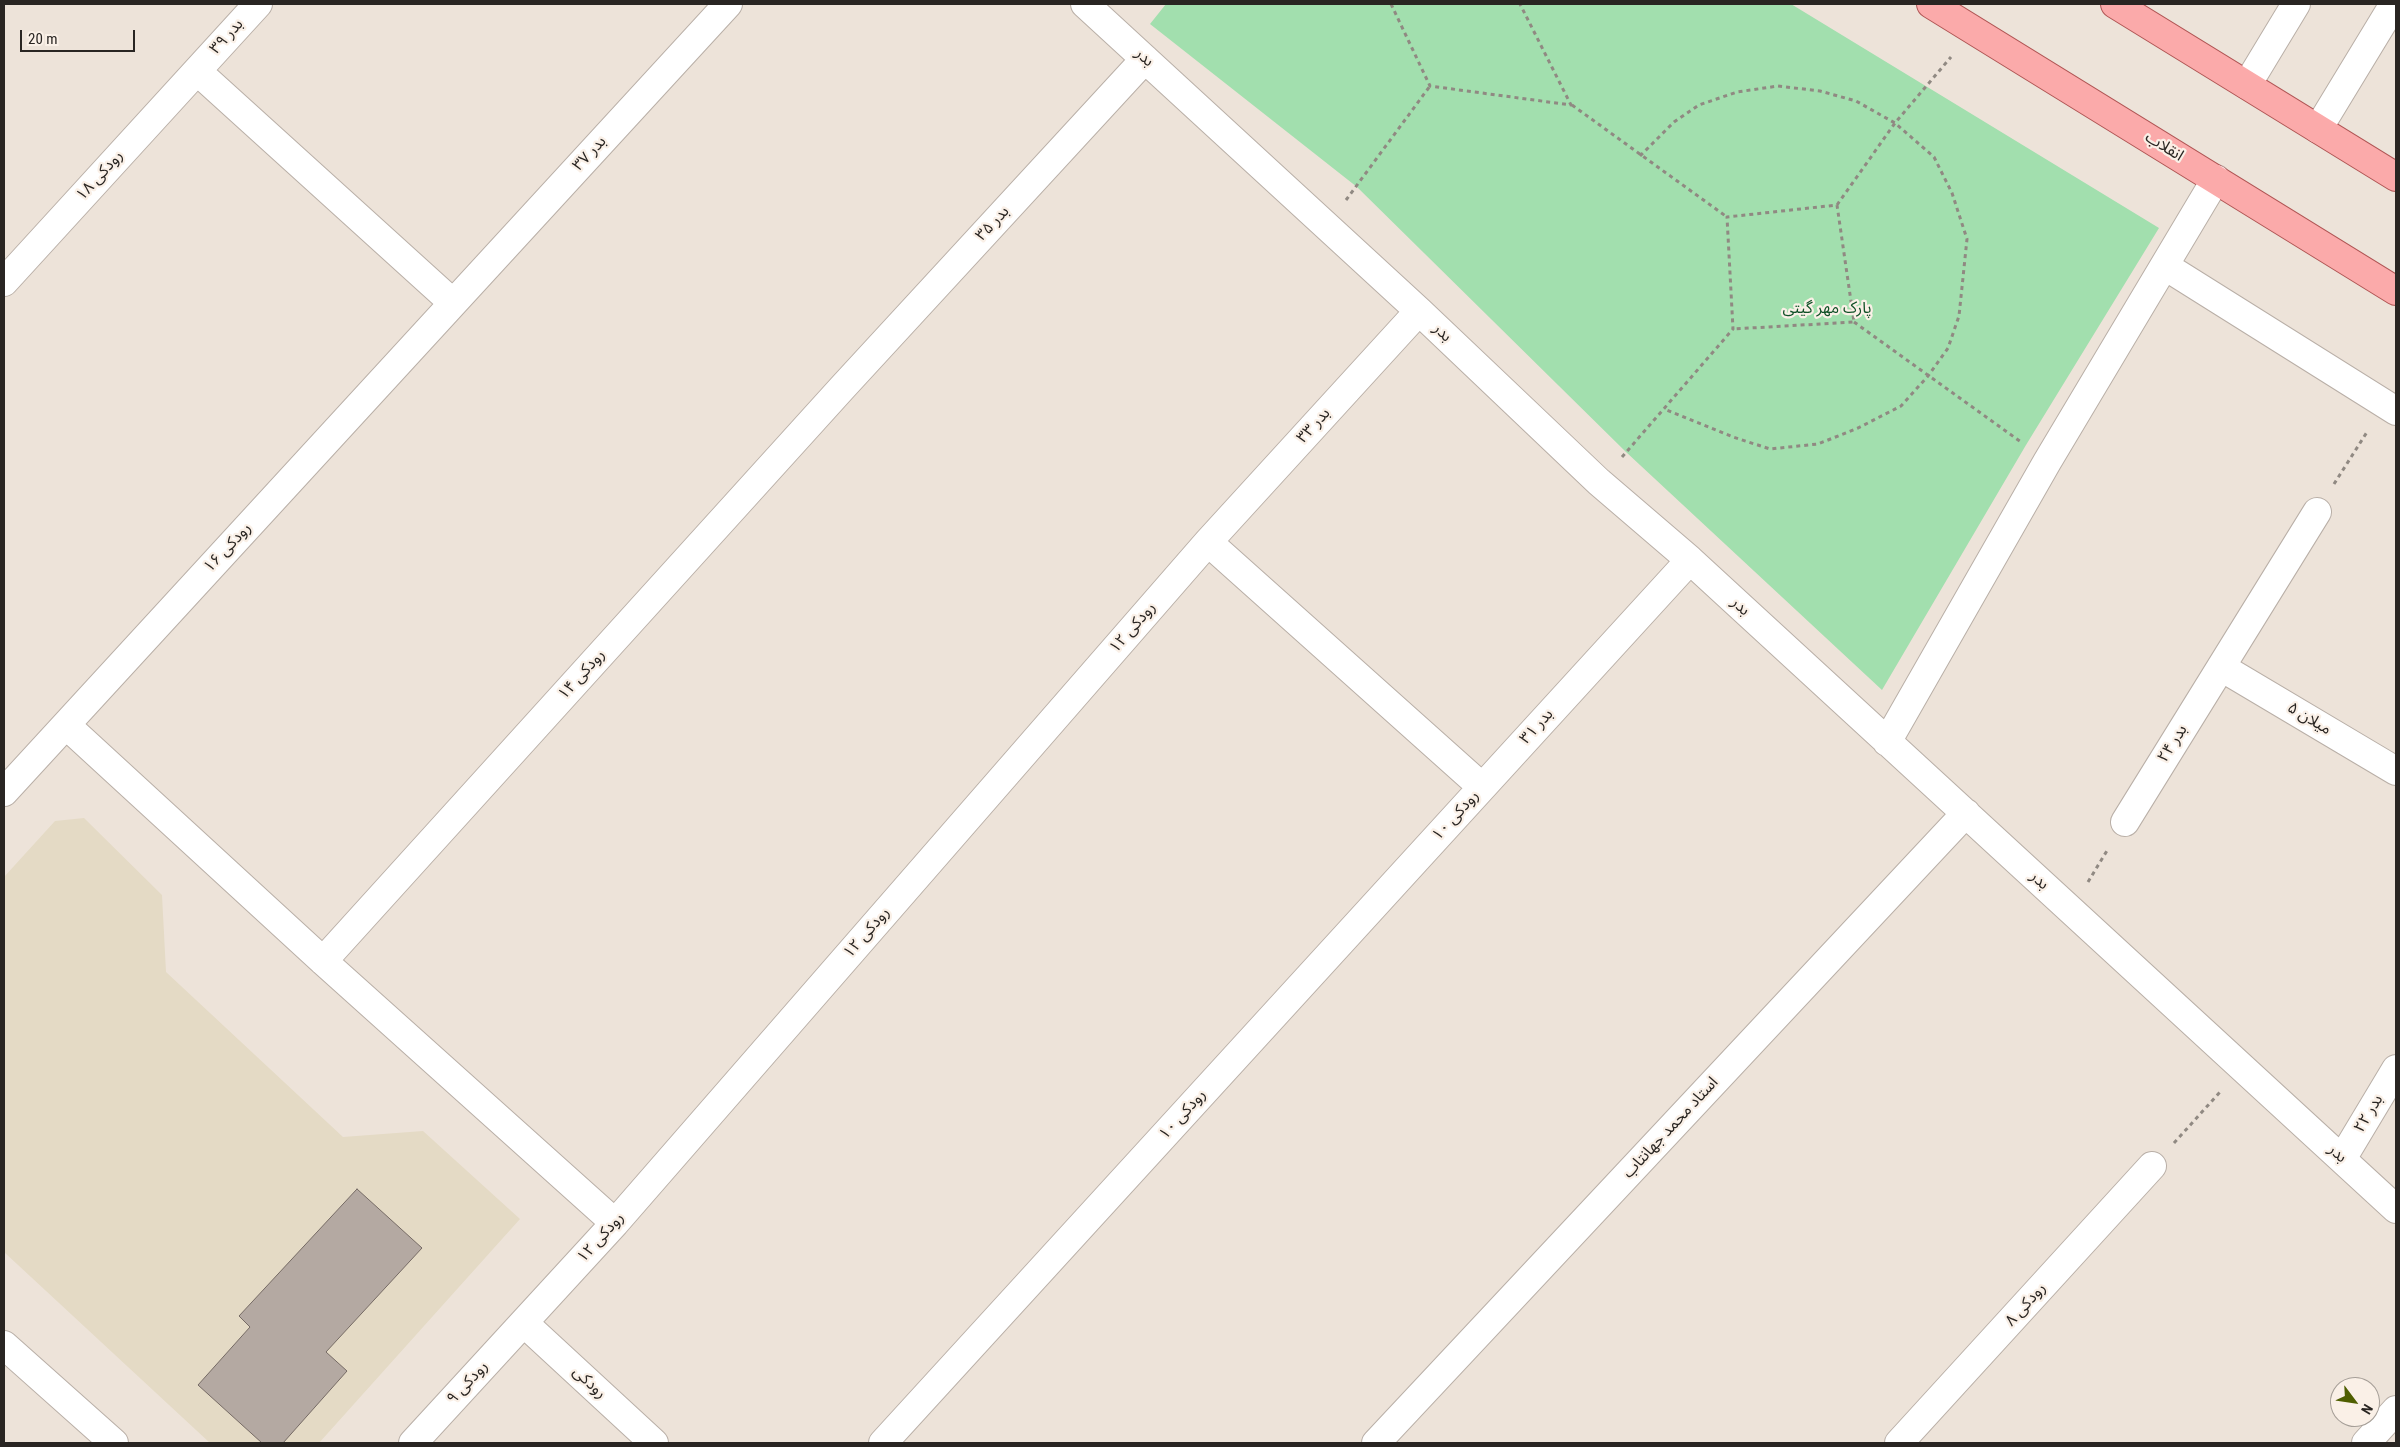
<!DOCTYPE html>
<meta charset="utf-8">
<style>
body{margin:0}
#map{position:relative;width:2400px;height:1447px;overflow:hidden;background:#ede3d9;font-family:"Roboto Condensed",sans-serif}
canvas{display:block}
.frame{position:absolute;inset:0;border:5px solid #292522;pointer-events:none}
.north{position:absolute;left:2330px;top:1377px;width:50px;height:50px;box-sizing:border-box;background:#faf0e7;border:1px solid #a69f98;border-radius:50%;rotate:121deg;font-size:14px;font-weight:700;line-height:20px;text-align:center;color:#292522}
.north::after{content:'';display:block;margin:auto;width:18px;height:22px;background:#4f5e00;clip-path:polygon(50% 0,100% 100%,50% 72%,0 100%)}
.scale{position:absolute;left:20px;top:30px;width:115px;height:22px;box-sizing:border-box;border:2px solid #292522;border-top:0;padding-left:6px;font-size:15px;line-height:18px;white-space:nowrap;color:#292522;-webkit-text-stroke:4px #faf0e7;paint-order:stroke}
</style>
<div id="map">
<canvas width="2400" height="1447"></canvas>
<div class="frame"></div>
<div class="north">N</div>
<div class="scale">20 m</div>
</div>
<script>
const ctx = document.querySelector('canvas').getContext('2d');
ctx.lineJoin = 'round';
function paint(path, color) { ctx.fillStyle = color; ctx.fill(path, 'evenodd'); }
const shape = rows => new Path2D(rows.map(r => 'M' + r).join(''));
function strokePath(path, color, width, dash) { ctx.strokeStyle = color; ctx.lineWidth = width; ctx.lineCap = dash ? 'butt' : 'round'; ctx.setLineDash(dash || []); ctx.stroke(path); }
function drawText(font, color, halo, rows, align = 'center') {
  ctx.font = font + ' "Roboto Condensed","Noto Sans Arabic",sans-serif'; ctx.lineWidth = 4.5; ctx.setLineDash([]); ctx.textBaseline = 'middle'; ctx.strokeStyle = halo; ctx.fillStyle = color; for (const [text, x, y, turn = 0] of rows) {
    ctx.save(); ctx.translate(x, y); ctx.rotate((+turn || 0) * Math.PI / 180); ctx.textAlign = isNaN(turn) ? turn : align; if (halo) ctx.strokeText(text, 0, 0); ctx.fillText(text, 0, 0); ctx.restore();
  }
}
const education = shape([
 [84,818,162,895,166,972,343,1137,423,1131,520,1219,319,1443,210,1443,4,1252,4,877,55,821]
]);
const green = shape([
 [1166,4,1791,4,2159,228,2026,445,1882,690,1626,452,1357,187,1150,24]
]);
const building = shape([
 [357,1189,422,1248,326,1352,347,1371,283,1443,262,1443,198,1385,250,1327,239,1316,357,1189]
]);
const path = shape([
 [1391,4,1430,86,1571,105,1520,4],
 [1572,105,1727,217],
 [1640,156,1674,122,1699,105,1737,92,1778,86,1820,91,1856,101,1895,123,1934,157,1952,193,1967,239,1959,316,1948,348,1928,376,1901,406,1858,428,1818,444,1770,449,1733,437,1664,409],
 [1346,200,1430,86],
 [1837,205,1895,123,1951,57],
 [1854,322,2021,442],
 [1622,457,1733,329,1727,217,1837,205,1854,322,1733,329],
 [2334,484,2367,432],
 [2088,882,2108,849],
 [2174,1143,2220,1092]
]);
const minor = shape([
 [1085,4,1419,311,1599,482,1690,560,2396,1209],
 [197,71,453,303],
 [2247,85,2296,4],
 [2318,129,2394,4],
 [2165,266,2396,411],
 [4,282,258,4],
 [1208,542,1482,787],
 [2221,667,2396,771],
 [66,725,323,961,615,1223],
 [1887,742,2047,462,2216,179],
 [4,792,728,4],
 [2125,822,2317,512],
 [323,961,842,388,1145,59],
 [2342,1159,2396,1069],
 [524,1323,654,1443],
 [4,1345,114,1443],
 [413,1443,615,1223,1208,542,1419,311],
 [883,1443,1690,560],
 [1376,1443,1966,813],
 [1899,1443,2152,1166],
 [2366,1443,2396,1410]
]);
const major = shape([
 [1931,4,2396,291],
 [2115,4,2396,177]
]);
const streetNames = [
 ["بدر ۳۹",227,37,-48],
 ["بدر",1144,58,43],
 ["انقلاب",2164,147,32],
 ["بدر ۳۷",590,154,-47],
 ["رودکی ۱۸",100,176,-48],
 ["بدر ۳۵",993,224,-47],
 ["بدر",1442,333,44],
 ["بدر ۳۳",1314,426,-48],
 ["رودکی ۱۶",228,548,-47],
 ["بدر",1740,607,43],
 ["رودکی ۱۲",1133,628,-49],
 ["رودکی ۱۴",582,675,-48],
 ["میلان ۵",2309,719,31],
 ["بدر ۳۱",1537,727,-48],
 ["بدر ۲۴",2173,744,-58],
 ["رودکی ۱۰",1456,816,-48],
 ["بدر",2039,881,43],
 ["رودکی ۱۲",867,933,-49],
 ["بدر ۲۲",2369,1114,-59],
 ["رودکی ۱۰",1183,1115,-48],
 ["استاد محمد جهانتاب",1671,1128,-47],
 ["بدر",2337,1154,43],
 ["رودکی ۱۲",601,1238,-48],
 ["رودکی ۸",2026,1305,-48],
 ["رودکی ۹",468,1383,-47],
 ["رودکی",589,1383,43]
];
const parkNames = [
 ["پارک مهر گیتی",1827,309]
];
paint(education, '#e4dac5');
paint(green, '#a2dfae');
paint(building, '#b4a9a2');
strokePath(building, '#766b65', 1);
strokePath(minor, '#b9afa7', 30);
strokePath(major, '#b05655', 30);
strokePath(path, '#908982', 3, [4, 4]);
strokePath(minor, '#fff', 28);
strokePath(major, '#fbaaaa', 28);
drawText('16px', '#292522', '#faf0e7', streetNames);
drawText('16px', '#105127', '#faf0e7', parkNames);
</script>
